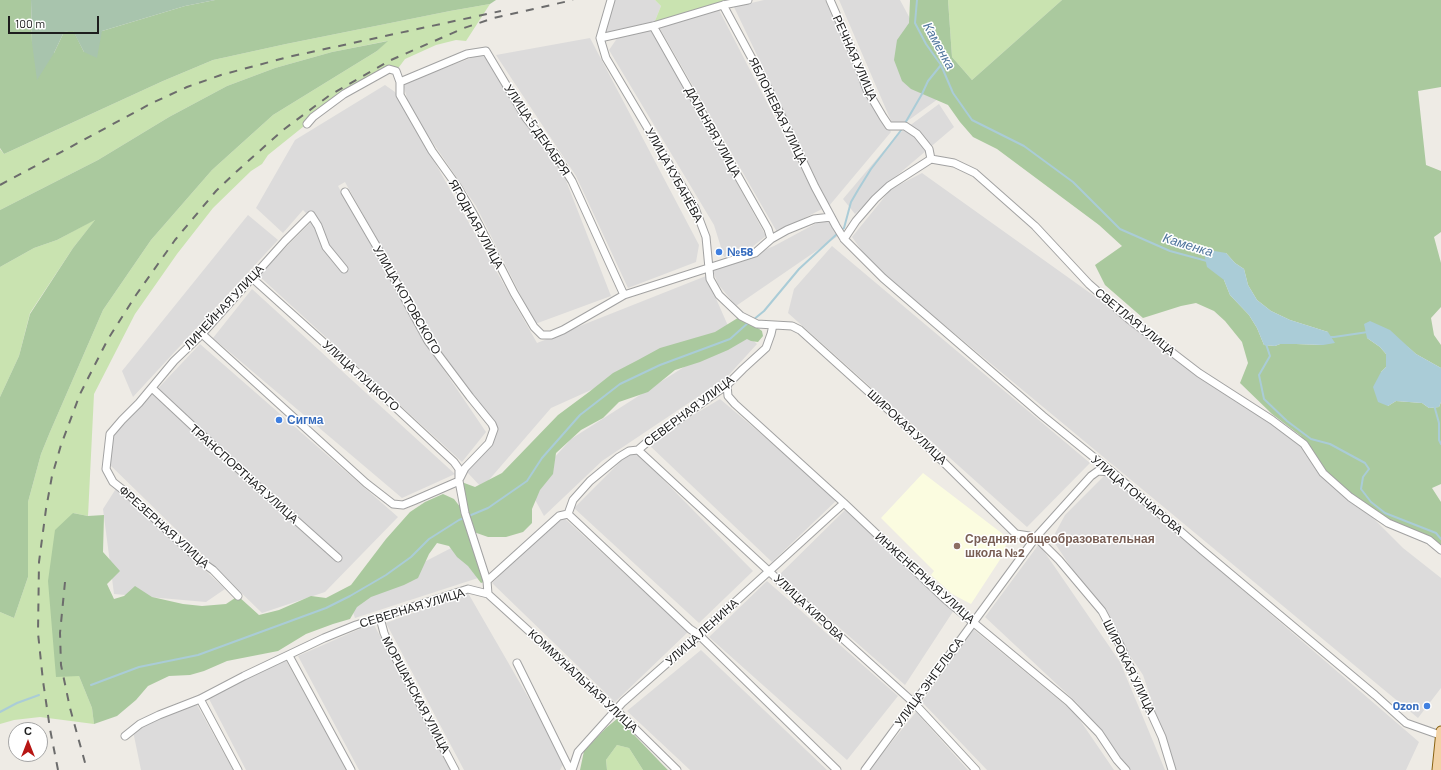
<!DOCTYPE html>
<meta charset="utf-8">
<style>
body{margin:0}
#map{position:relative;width:1441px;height:770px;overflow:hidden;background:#eeebe5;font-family:Barlow,sans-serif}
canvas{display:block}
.north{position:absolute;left:8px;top:722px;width:40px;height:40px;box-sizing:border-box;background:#fff;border:1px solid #a5a5a5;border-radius:50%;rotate:0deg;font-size:11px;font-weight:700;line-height:16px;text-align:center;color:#1e1e1e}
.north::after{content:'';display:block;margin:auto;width:14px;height:18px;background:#b71614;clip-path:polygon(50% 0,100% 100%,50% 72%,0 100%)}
.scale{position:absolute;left:8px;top:16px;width:91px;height:18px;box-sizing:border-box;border:2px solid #1e1e1e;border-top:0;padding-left:5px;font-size:12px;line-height:14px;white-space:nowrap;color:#1e1e1e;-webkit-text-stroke:3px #fff;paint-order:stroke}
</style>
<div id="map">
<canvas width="1441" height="770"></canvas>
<div class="north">С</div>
<div class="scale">100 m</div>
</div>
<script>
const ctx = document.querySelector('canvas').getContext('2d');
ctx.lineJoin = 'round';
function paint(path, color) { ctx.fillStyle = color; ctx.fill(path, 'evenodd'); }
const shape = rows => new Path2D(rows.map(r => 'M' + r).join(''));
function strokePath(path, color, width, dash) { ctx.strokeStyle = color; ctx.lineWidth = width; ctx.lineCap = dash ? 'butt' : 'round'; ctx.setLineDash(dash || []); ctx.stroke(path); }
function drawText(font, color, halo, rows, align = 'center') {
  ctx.font = font + ' Barlow,sans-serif'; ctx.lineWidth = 3; ctx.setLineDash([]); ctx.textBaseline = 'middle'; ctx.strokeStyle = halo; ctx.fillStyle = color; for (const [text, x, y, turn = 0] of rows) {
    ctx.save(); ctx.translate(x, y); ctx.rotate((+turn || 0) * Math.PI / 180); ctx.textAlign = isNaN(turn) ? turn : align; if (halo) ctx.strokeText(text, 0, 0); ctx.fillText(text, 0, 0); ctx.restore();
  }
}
const residential = shape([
 [611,0,655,0,661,6,653,26,651,27,766,236,747,251,724,257,714,225,609,50,618,37,600,38],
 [764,0,825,0,891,132,829,206,734,7],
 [839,0,900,0,949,91,895,130],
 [719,10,822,209,777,232,659,27],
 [590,38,699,245,696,262,628,288,576,176,496,55],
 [484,53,565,178,611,296,535,324,476,206,410,109,403,84],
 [385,85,395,92,537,343,706,276,729,328,551,408,482,488,467,472,498,431,440,352,345,182,338,186,427,345,486,432,462,462,258,275,313,220,303,210,283,233,256,208,295,140],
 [939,104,954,127,887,184,855,214,843,199,897,135],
 [922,173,1293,438,1403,548,1441,578,1441,688,1418,718,872,265,852,237,891,189],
 [248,215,278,240,133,397,122,371],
 [826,218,838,236,736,306,718,284,713,271,774,246],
 [832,246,1090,463,1027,527,788,313,794,289],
 [252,289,455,474,402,498,213,338],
 [742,330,757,344,726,378,602,461,544,516,528,487,571,439],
 [200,344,398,517,325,592,262,613,108,463,108,441],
 [720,399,838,499,772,562,647,443],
 [633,449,753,571,699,623,574,508],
 [1107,473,1419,742,1406,770,1175,770,1143,675,1052,539,1065,515],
 [117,487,225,589,206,602,114,594,103,509],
 [845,510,954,610,905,685,779,575],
 [561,515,688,632,615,702,492,583],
 [1039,544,1120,662,1165,770,1129,770,1077,703,985,617],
 [455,546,478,578,355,618,349,601],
 [767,581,898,696,847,760,709,637],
 [468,593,565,761,560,770,464,770,386,623],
 [373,623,452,770,359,770,298,656],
 [973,629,1075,713,1114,770,987,770,922,702],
 [701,650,827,770,690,770,627,711],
 [284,657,347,770,246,770,208,697],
 [196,703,233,770,141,770,133,731,163,713],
 [916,712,968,770,869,770]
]);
const education = shape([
 [923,473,1008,538,1003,555,971,604,952,594,931,575,934,571,881,518]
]);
const grass = shape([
 [655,0,748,0,653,26,661,6],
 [948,0,1062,0,972,80,952,57],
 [490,4,466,41,456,40,436,45,405,59,396,71,389,69,344,94,268,155,262,164,251,171,213,208,177,254,135,314,94,394,88,516,73,513,56,676,79,676,92,708,94,724,40,717,14,720,0,724,0,612,14,618,28,577,28,502,41,454,50,432,103,310,151,240,212,170,273,115,377,51,387,41,332,52,275,68,227,86,169,117,98,160,0,210,0,149,4,154,163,81,213,60,286,44,450,11],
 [96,219,73,248,30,313,19,356,0,397,0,267,34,248,57,240],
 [617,745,629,748,643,770,607,770,606,760]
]);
const forest = shape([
 [0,0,31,0,32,43,54,53,64,32,73,30,84,52,102,31,185,6,215,0,496,0,490,4,450,11,286,44,213,60,163,81,4,154,0,148],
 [910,0,948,0,952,57,972,80,1062,0,1441,0,1441,87,1418,91,1426,165,1441,171,1441,232,1434,237,1441,263,1441,307,1431,318,1434,335,1441,345,1441,368,1416,354,1408,347,1367,338,1380,347,1386,354,1386,367,1381,372,1388,406,1396,401,1422,403,1429,408,1439,407,1441,402,1441,484,1432,488,1441,502,1441,550,1429,540,1388,523,1323,473,1304,444,1301,436,1272,414,1240,383,1248,363,1242,342,1225,321,1214,311,1196,303,1181,306,1143,318,1105,285,1095,265,1122,246,1099,225,997,149,973,137,960,122,948,105,911,89,902,81,894,60,897,40,909,23],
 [1226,253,1235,263,1244,269,1248,285,1257,300,1271,311,1290,320,1328,332,1323,345,1296,344,1280,344,1275,346,1264,345,1257,328,1249,315,1230,295,1224,280],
 [388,41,377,51,273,115,212,170,151,240,103,310,50,432,41,454,28,502,28,577,14,618,0,612,0,397,19,356,30,314,73,248,95,220,57,240,34,248,0,267,0,210,98,160,169,117,227,86,275,68,332,52],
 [741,316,762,331,763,336,758,342,751,341,747,339,728,350,700,362,675,370,648,392,619,402,603,418,581,430,556,453,553,474,540,490,532,509,532,523,523,532,506,537,488,537,471,531,487,581,481,583,468,566,457,557,449,546,437,543,429,554,418,578,404,585,371,597,357,607,350,619,333,624,306,634,278,651,227,661,204,671,190,675,169,676,148,686,136,700,117,716,94,724,92,708,79,676,56,677,48,581,55,530,73,513,88,516,104,515,103,552,120,571,107,584,114,599,124,596,135,586,152,597,183,604,202,606,226,604,238,596,259,615,279,610,311,596,326,598,351,585,386,539,410,512,425,502,443,494,454,499,464,512,459,481,475,487,502,473,558,415,589,392,613,373,638,360,660,348,715,332],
 [618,718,661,763,668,770,643,770,629,748,617,745,606,760,607,770,580,770,584,751,606,728]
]);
const cemetery = shape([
 [31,0,215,0,185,6,102,31,97,58,84,52,73,31,64,32,54,53,37,80,32,43]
]);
const water = shape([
 [1203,249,1226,253,1235,263,1244,269,1248,285,1257,300,1271,311,1290,320,1328,332,1335,343,1323,345,1296,344,1280,344,1275,346,1264,345,1257,328,1249,315,1230,295,1224,280,1207,267],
 [1370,321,1390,330,1416,354,1441,368,1441,402,1439,407,1429,408,1422,403,1396,401,1388,406,1378,402,1373,387,1381,372,1386,367,1386,354,1380,347,1367,338,1364,324]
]);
const stream = shape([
 [917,0,915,23,926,44,941,65,953,93,972,120,1024,146,1073,182,1120,229,1170,251,1207,261],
 [904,125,922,94,928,81,941,65],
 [841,230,844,228,851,202,858,190,871,169,902,129],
 [753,320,764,311,799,269,838,233],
 [1329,337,1334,337,1368,332],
 [1266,344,1270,356,1259,375,1264,399,1287,421,1311,439,1330,444,1365,463,1369,469,1363,477,1361,489,1371,502,1385,513,1436,533,1441,539],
 [1434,405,1439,423,1439,440,1441,444],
 [91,685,139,667,198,655,326,608,350,596,386,575,411,557,429,539,459,520,488,508,527,481,542,458,580,415,620,384,660,365,730,339,749,322],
 [0,712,17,703,39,695]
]);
const minor = shape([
 [611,0,600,38,606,58,695,208,706,237,710,279,719,295,741,316,757,324,792,326,800,330,913,432,1016,534,1036,537,1059,560,1102,611,1121,647,1162,737,1172,770],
 [830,0,855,57,867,90,883,117,889,126,905,126,917,134,929,149,931,159],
 [723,5,770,92,815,187,836,226,844,239,883,278,1043,416,1112,472,1202,550,1375,695,1406,723,1440,735],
 [653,26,768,229,771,239],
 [600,38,653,26,723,5,748,0],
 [400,82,467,54,486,51,526,118,555,154,572,181,624,295],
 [307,124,313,117,344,94,389,69,396,71,400,82,400,95,432,151,457,186,474,215,514,293,534,327,542,335,551,335,563,330,624,295,755,253,771,239,787,230,814,219,831,217],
 [345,192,377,247,428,341,470,397,492,424,494,429,489,443,465,468,460,478],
 [844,239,856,221,875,199,889,186,931,159,954,163,975,173,1035,226,1089,284,1130,320,1199,373,1272,420,1304,444,1323,473,1350,497,1388,523,1429,540,1441,550],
 [252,278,380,393,454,462,459,469,459,481,465,513,487,581,488,594],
 [202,334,366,483,393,504,403,505,413,501,459,481],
 [727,385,728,396,735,404,844,503,945,599,1069,702,1099,733,1117,760,1126,770],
 [152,388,243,473,338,558],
 [638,450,800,600,914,703,976,770],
 [568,514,690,629,699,635,837,770],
 [568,514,573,500,590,481,619,457,629,451,638,450,652,438,727,385,743,369,766,348,771,334,773,325],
 [487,581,559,516,568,514],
 [238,596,213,570,199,560,127,493,113,482,106,469,110,434,122,420,139,403,174,361,202,334,285,241,311,215,318,226,326,247,344,269],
 [380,618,384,633,392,651,455,770],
 [289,656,351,770],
 [517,663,570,770],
 [200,699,238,770],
 [125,736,140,724,159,715,200,699,244,676,324,638,356,625,468,589,488,594,616,710,677,770],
 [572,770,578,752,623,702,699,635,844,503],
 [865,770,1036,537,1091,476,1098,471,1111,472]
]);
const major = shape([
 [1437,770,1441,731]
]);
const rail = shape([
 [0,185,152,103,187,87,221,75,288,57,501,11],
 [65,582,60,633,61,665,70,708,87,770],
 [58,770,50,729,43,681,38,633,39,562,46,509,52,476,61,445,80,394,108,339,136,295,175,240,216,191,236,172,283,130,330,95,391,60,464,28,494,18,573,0]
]);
const markers = [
 [719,252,4,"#3f7fe0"],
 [279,420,4,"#3f7fe0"],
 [957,546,4,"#8d6e63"],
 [1427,706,4,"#3f7fe0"]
];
const streetNames = [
 ["РЕЧНАЯ УЛИЦА",855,58,66],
 ["ЯБЛОНЕВАЯ УЛИЦА",778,111,64],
 ["УЛИЦА 5 ДЕКАБРЯ",537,130,56],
 ["ДАЛЬНЯЯ УЛИЦА",713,132,61],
 ["УЛИЦА КУБАНЁВА",674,175,61],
 ["ЯГОДНАЯ УЛИЦА",476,224,61],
 ["УЛИЦА КОТОВСКОГО",407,300,60],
 ["ЛИНЕЙНАЯ УЛИЦА",224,307,-47],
 ["СВЕТЛАЯ УЛИЦА",1135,322,39],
 ["УЛИЦА ЛУЦКОГО",361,376,42],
 ["СЕВЕРНАЯ УЛИЦА",689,411,-37],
 ["ШИРОКАЯ УЛИЦА",907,427,43],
 ["ТРАНСПОРТНАЯ УЛИЦА",244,474,42],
 ["УЛИЦА ГОНЧАРОВА",1137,495,40],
 ["ФРЕЗЕРНАЯ УЛИЦА",164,527,42],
 ["ИНЖЕНЕРНАЯ УЛИЦА",925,578,42],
 ["СЕВЕРНАЯ УЛИЦА",412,608,-17],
 ["УЛИЦА КИРОВА",809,608,43],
 ["УЛИЦА ЛЕНИНА",702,632,-42],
 ["ШИРОКАЯ УЛИЦА",1129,667,64],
 ["КОММУНАЛЬНАЯ УЛИЦА",583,681,43],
 ["УЛИЦА ЭНГЕЛЬСА",929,682,-54],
 ["МОРШАНСКАЯ УЛИЦА",416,695,62]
];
const shopNames = [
 ["№58",727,252],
 ["Сигма",287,420],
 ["Ozon",1419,706,"right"]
];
const educationNames = [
 ["Средняя общеобразовательная",965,539],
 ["школа №2",965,553]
];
const waterNames = [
 ["Каменка",939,46,61],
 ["Каменка",1188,245,17]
];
paint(residential, '#dcdbdb');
paint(education, '#fbfce0');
paint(grass, '#c9e3b0');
paint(forest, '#aac99e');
paint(cemetery, '#a8c4ad');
paint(water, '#aaccd7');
strokePath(stream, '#aaccd7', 2);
strokePath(minor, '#a2a2a2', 9);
strokePath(major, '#89620f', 11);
strokePath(minor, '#fff', 7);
strokePath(major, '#f2d2a6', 9);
strokePath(rail, '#6c6c6c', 2, [8, 8]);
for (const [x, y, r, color] of markers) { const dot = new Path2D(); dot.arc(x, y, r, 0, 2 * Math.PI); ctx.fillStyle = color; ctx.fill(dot); strokePath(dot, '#fff', 1.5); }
drawText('12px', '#1e1e1e', '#fff', streetNames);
drawText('bold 12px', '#366cbe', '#fff', shopNames, 'left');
drawText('bold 12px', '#785e54', '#fff', educationNames, 'left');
drawText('italic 13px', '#51769d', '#fff', waterNames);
</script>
